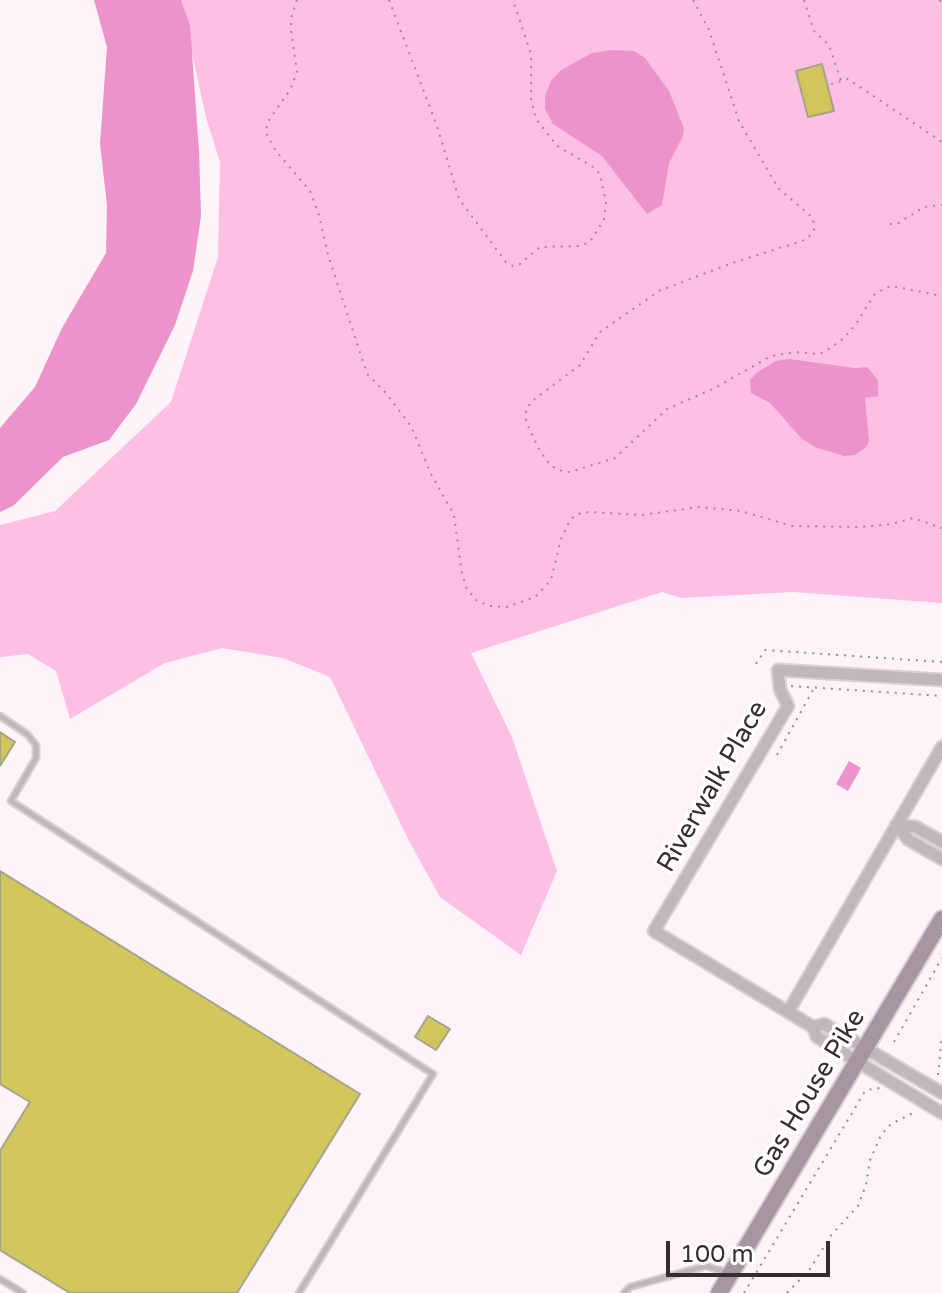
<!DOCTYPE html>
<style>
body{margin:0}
#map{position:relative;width:942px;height:1293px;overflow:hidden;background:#fdf3f8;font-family:"Varela Round",sans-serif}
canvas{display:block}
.scale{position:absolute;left:666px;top:1241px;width:164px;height:36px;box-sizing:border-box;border:4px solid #362d32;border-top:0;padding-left:10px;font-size:24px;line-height:28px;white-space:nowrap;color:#362d32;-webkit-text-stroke:6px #fff;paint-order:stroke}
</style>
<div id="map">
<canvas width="942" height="1293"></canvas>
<div class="scale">100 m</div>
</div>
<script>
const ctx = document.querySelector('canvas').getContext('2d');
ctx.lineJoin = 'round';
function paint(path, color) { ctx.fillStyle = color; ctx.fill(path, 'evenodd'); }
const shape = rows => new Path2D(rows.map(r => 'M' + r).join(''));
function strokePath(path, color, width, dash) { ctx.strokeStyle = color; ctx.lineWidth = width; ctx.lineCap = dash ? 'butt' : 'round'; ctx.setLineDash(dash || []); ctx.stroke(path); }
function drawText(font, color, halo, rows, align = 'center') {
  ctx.font = font + ' "Varela Round",sans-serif'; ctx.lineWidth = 7; ctx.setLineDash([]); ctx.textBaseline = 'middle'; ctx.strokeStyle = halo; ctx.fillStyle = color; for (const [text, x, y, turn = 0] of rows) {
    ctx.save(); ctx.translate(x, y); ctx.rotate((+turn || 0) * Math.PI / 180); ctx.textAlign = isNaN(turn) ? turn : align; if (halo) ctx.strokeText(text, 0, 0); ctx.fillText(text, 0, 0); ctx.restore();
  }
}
const green = shape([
 [180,0,942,0,942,603,793,592,681,598,662,592,471,653,512,737,557,871,521,955,440,897,409,841,330,677,283,658,222,648,165,663,70,719,56,671,28,654,0,657,0,525,55,511,171,402,218,257,220,162,207,121]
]);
const water = shape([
 [94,0,181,0,190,25,199,151,201,216,193,271,175,325,136,404,109,440,63,457,13,506,0,512,0,428,35,387,62,328,106,253,107,205,100,144,107,47],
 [612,50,634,51,645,58,669,91,684,128,683,136,669,163,662,205,647,214,602,156,553,124,545,109,545,96,551,81,561,70,592,53],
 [789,359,855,368,867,367,878,380,878,396,865,398,869,441,866,447,855,455,844,456,815,447,802,439,770,403,751,393,750,380,758,372,776,361],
 [849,761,861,768,848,791,836,784]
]);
const building = shape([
 [822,64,834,111,808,117,796,71,822,64],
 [0,732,15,742,0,766,0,732],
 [0,871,360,1094,237,1293,70,1293,0,1250,0,1151,30,1102,0,1084,0,871],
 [428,1016,450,1029,436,1050,415,1037,428,1016]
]);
const path = shape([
 [297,0,291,18,291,30,297,72,290,90,267,123,266,133,276,151,310,191,319,215,328,255,363,362,368,375,385,392,411,426,431,474,454,515,462,574,467,589,477,601,490,606,507,607,535,597,551,580,561,539,570,520,577,514,589,512,642,515,699,507,741,511,792,526,861,527,892,524,913,518,942,528],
 [389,0,437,126,459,199,506,262,513,266,520,264,540,247,579,246,590,242,604,219,606,203,600,174,593,167,557,146,536,119,531,99,531,54,513,0],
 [693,0,709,30,739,121,778,188,813,218,814,230,808,238,802,241,732,263,659,291,600,332,580,365,532,401,526,409,526,422,540,451,551,466,564,472,570,472,615,458,667,409,715,388,771,356,795,352,819,354,829,349,844,338,856,324,874,295,885,288,892,286,942,296],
 [804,0,814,31,829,45,841,81],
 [940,0,942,5],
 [831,84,848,79,942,142],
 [890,224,897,224,924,207,942,205],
 [756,664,765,650,942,662],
 [791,686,942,696],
 [777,755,813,690],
 [894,1042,942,958],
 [938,1075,942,1035],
 [744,1293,864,1093,867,1090,880,1088],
 [787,1293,810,1269,832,1234,858,1206,866,1185,870,1160,881,1135,891,1124,915,1112]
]);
const lane = shape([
 [0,716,27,734,36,745,36,758,11,801,433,1074,299,1293],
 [0,1279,23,1293],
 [624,1293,630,1287,706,1266,726,1272]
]);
const street = shape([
 [942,680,778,670,780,689,788,706,654,931,813,1027,817,1037,942,1113],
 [896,825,909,840,942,859],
 [896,825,916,827,942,842],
 [788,1012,942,747],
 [813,1027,824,1024,942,1093]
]);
const secondary = shape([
 [719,1293,942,919]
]);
const streetNames = [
 ["Riverwalk Place",713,787,-60],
 ["Gas House Pike",810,1094,-59]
];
paint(green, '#fdbfe4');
paint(water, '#ec93cb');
paint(building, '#d1c65c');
strokePath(building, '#a5a38c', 2);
strokePath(lane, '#d9cfd4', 9);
strokePath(street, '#d9cfd4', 15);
strokePath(secondary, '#d9cfd4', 20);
strokePath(path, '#978d92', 2, [2, 6]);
strokePath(lane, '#c0b6bc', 5);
strokePath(street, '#c0b6bc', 11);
strokePath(secondary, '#a6969f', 16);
drawText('26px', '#362d32', '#fff', streetNames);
</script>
